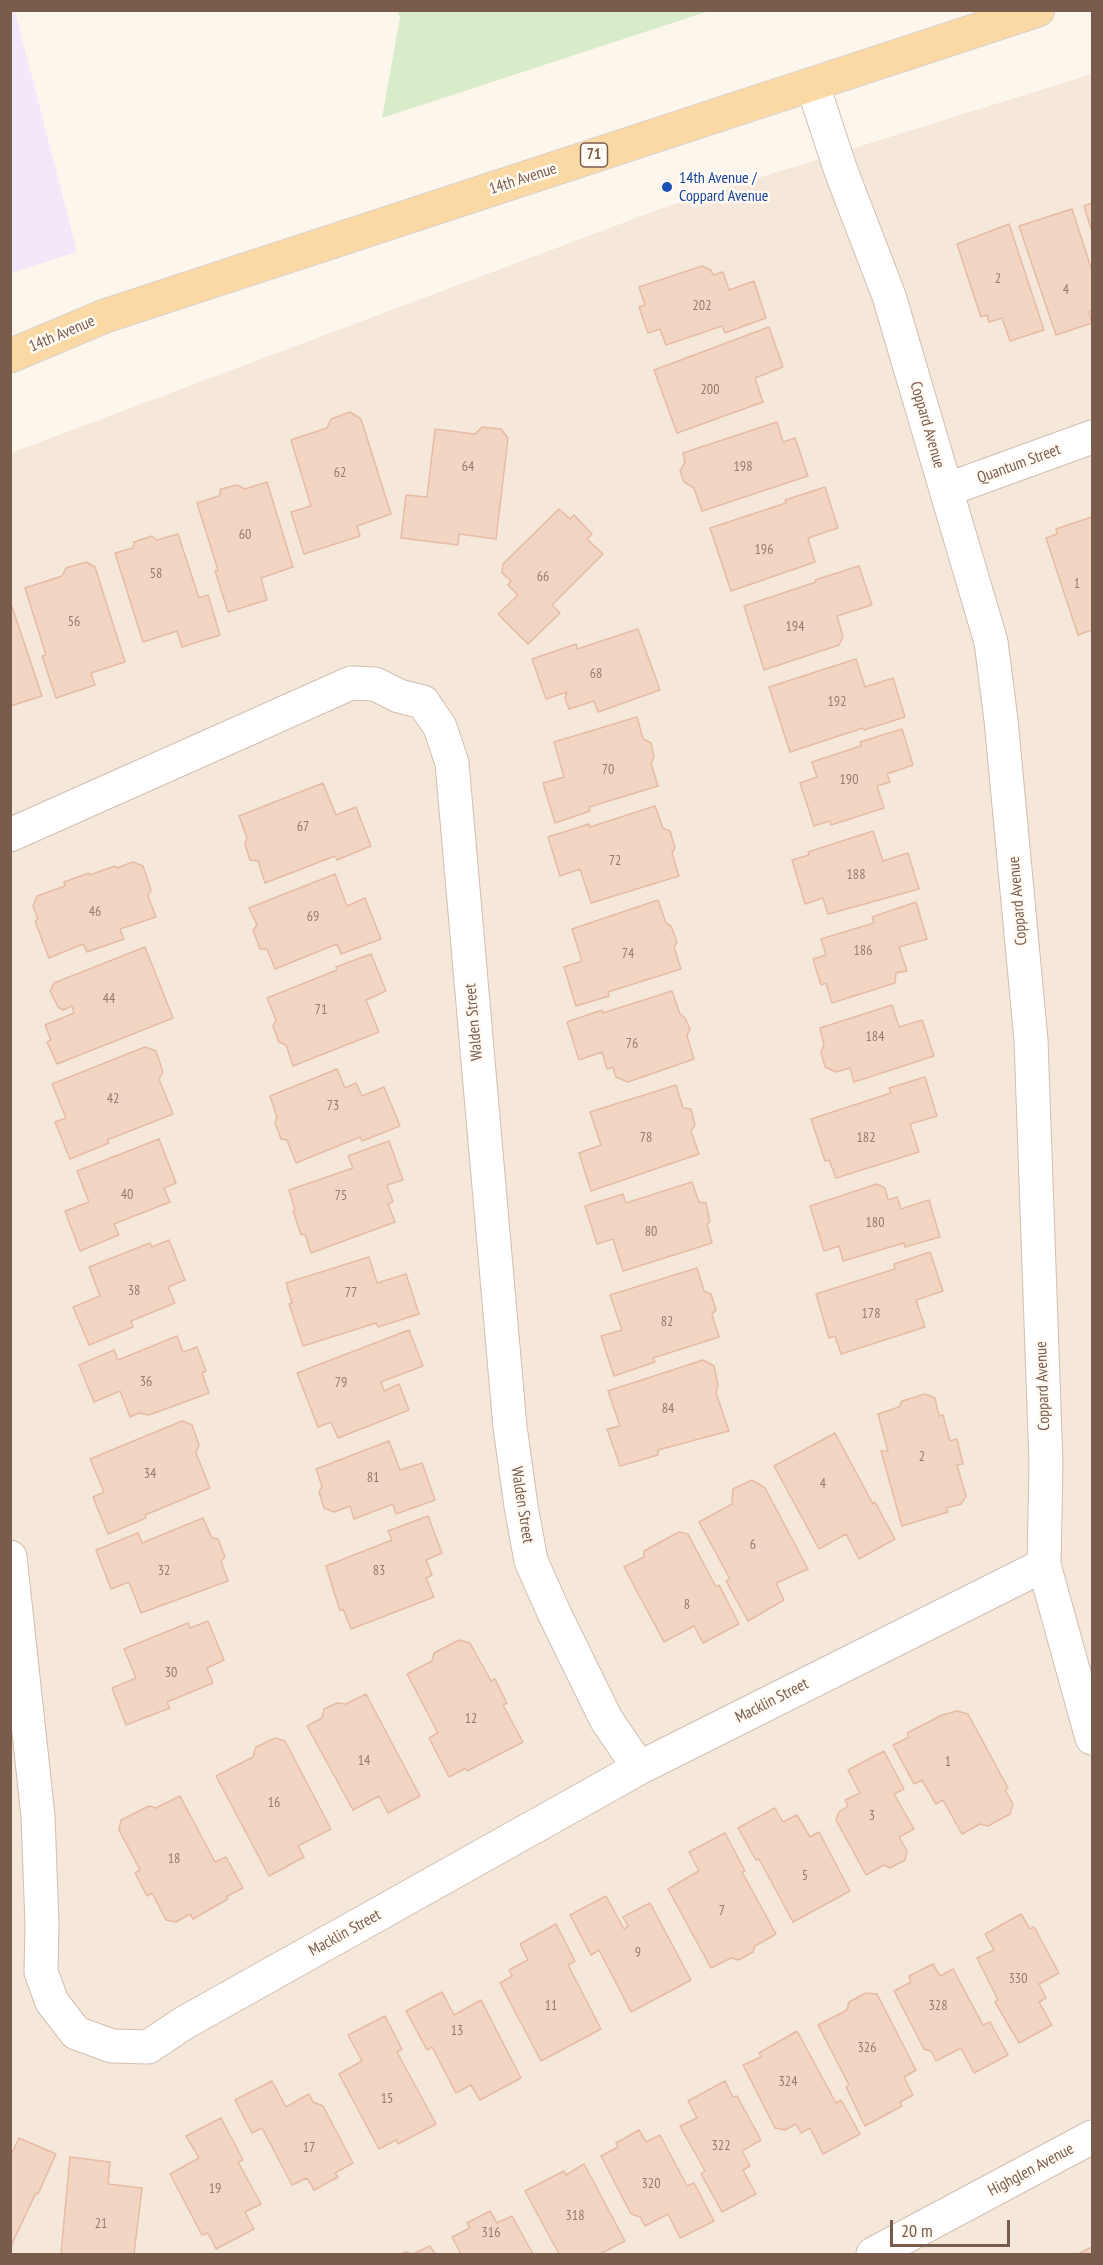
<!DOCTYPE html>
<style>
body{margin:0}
#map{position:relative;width:1103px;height:2265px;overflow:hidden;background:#fdf6ec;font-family:"PT Sans Narrow",sans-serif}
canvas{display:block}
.frame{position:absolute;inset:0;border:12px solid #7a5c4d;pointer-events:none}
.scale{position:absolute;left:890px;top:2220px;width:120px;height:27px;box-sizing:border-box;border:3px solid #7a5c4d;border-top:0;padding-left:8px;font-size:18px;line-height:21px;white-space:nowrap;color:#7a5c4d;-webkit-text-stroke:4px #fffaf3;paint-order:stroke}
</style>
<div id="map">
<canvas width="1103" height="2265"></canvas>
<div class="frame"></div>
<div class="scale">20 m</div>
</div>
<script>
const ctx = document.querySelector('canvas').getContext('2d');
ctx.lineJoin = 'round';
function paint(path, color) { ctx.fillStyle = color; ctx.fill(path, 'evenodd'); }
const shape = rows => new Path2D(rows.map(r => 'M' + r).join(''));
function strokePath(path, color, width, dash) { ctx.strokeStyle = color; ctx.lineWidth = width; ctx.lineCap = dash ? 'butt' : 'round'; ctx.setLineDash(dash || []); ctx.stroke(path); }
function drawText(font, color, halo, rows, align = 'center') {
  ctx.font = font + ' "PT Sans Narrow",sans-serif'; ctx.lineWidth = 5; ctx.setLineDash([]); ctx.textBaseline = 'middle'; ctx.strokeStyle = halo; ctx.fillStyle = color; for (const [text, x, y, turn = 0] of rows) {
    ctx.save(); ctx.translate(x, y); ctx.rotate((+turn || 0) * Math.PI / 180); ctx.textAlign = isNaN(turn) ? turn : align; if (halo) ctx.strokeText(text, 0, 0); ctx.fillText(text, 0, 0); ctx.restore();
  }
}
const residential = shape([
 [1092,74,1092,2254,11,2254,11,453,668,206]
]);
const education = shape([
 [15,11,77,252,11,273,10,11]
]);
const green = shape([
 [397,11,709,11,382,118,400,17]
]);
const building = shape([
 [1092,203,1092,232,1084,206,1092,203],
 [1072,209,1092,271,1092,310,1089,311,1092,323,1056,335,1019,226,1072,209],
 [1009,224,1044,330,1010,341,1002,318,989,322,987,315,981,317,957,244,1009,224],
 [702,266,711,270,713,275,723,272,729,290,754,281,766,318,725,333,722,326,666,345,660,329,648,333,639,307,645,305,639,287,702,266],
 [769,327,783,367,755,378,763,402,677,433,654,370,769,327],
 [350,412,361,419,391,514,357,526,360,536,304,554,291,512,311,506,291,440,327,428,331,419,350,412],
 [777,422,783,442,795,438,808,476,702,511,694,488,684,482,680,471,685,462,683,453,777,422],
 [482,427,501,429,508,438,496,539,459,534,458,545,401,538,406,495,427,497,435,429,475,434,482,427],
 [267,482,293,567,261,578,267,600,228,612,215,571,218,570,197,503,219,496,221,489,237,485,245,489,267,482],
 [825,487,838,528,808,538,815,562,731,591,710,528,786,503,785,500,825,487],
 [559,509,570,519,574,515,592,534,587,539,603,554,552,605,560,613,528,644,498,614,518,595,508,585,511,581,502,573,503,564,559,509],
 [1092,517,1092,630,1078,635,1046,538,1057,534,1056,529,1092,517],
 [178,534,199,598,208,595,220,635,182,647,177,631,143,642,115,553,133,548,134,542,152,536,157,540,178,534],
 [86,562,95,567,125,662,91,673,95,685,56,698,42,656,46,655,25,588,62,576,66,568,86,562],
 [859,566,872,605,837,616,843,637,839,645,764,670,744,606,816,582,815,580,859,566],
 [10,601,42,696,10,706,10,601],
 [638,629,660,690,598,712,594,701,569,709,565,698,567,692,546,699,532,659,576,644,577,649,638,629],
 [856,659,865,687,893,678,905,717,864,730,863,728,790,752,769,687,856,659],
 [637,717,643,739,651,743,654,757,651,763,658,786,589,807,590,811,555,823,543,783,564,777,554,742,637,717],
 [902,729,913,765,887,774,890,782,877,786,884,808,831,825,830,821,814,826,800,783,817,777,812,762,861,746,860,742,902,729],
 [323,783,336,815,356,807,371,846,337,860,335,856,265,883,258,861,250,860,245,844,247,838,239,816,323,783],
 [655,806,663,828,670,831,675,848,672,853,679,876,591,903,580,869,560,876,548,837,589,824,590,827,655,806],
 [873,831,883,861,908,853,919,889,828,914,823,898,805,904,792,860,809,855,808,852,873,831],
 [133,862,143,866,151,890,148,896,156,917,120,929,124,939,87,952,83,944,49,958,35,921,38,919,33,906,37,896,65,886,64,882,89,873,90,875,115,866,117,868,133,862],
 [335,874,347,906,365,898,381,939,341,954,337,944,275,969,267,949,260,949,253,930,257,925,249,908,335,874],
 [658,900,666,923,671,926,677,942,674,947,681,969,608,992,609,996,576,1006,564,967,582,961,572,929,658,900],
 [916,902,927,939,899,947,907,971,896,973,895,983,832,1003,826,983,821,985,813,959,826,955,821,939,874,923,872,917,916,902],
 [145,947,173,1018,57,1064,47,1042,51,1040,45,1025,74,1013,72,1006,63,1010,58,1007,50,991,54,983,145,947],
 [371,954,386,991,366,1000,379,1032,293,1066,286,1045,279,1042,273,1026,276,1020,267,998,337,970,336,967,371,954],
 [672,991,680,1014,685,1018,690,1029,687,1036,694,1059,628,1082,616,1077,613,1067,607,1069,602,1052,579,1060,567,1022,602,1010,603,1013,672,991],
 [892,1005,899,1027,922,1020,934,1056,854,1082,850,1068,836,1072,825,1067,821,1052,824,1045,820,1028,892,1005],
 [145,1047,156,1051,163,1072,159,1079,173,1114,107,1140,109,1143,70,1159,55,1122,66,1118,52,1084,145,1047],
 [337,1069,345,1088,356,1083,362,1096,384,1087,400,1126,362,1141,360,1137,296,1163,287,1140,281,1139,275,1123,277,1117,270,1096,337,1069],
 [925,1077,937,1116,910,1124,919,1152,836,1178,829,1160,825,1161,811,1119,891,1093,889,1088,925,1077],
 [676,1085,683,1108,691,1109,695,1125,691,1131,699,1154,591,1191,579,1153,601,1145,590,1112,676,1085],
 [159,1139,176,1183,164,1188,170,1202,114,1224,119,1235,80,1251,65,1211,89,1202,77,1171,159,1139],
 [389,1141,403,1180,387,1185,393,1202,388,1204,395,1222,311,1253,305,1234,301,1235,293,1211,295,1210,289,1190,353,1168,348,1156,389,1141],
 [692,1182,699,1202,706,1203,710,1222,707,1224,712,1243,623,1271,613,1239,597,1244,585,1206,623,1194,626,1203,692,1182],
 [877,1184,885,1188,888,1200,897,1197,901,1209,929,1200,940,1237,905,1247,904,1243,843,1261,839,1246,824,1251,810,1206,877,1184],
 [169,1240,185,1280,168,1287,175,1303,131,1321,133,1327,89,1345,73,1307,100,1296,89,1267,150,1243,152,1247,169,1240],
 [930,1252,943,1291,916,1300,925,1327,841,1354,835,1336,829,1338,816,1294,895,1269,894,1264,930,1252],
 [369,1257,377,1283,406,1274,419,1314,378,1327,376,1323,303,1346,289,1304,292,1303,286,1283,369,1257],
 [697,1268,704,1291,711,1294,716,1310,712,1314,719,1337,653,1358,655,1362,614,1376,601,1336,622,1330,610,1295,697,1268],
 [409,1330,423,1366,381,1382,384,1391,399,1384,409,1410,338,1438,331,1422,318,1427,297,1373,409,1330],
 [177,1336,183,1352,197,1347,206,1371,202,1373,209,1393,149,1415,139,1413,130,1417,120,1391,94,1402,79,1365,114,1350,118,1360,177,1336],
 [703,1360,714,1366,718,1385,716,1393,729,1431,658,1450,658,1455,620,1466,607,1429,620,1426,608,1391,703,1360],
 [925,1394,935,1398,939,1416,943,1415,950,1441,957,1439,963,1464,957,1465,966,1496,961,1504,946,1508,948,1512,902,1526,881,1451,888,1451,878,1414,899,1407,902,1401,925,1394],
 [182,1421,192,1425,199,1445,196,1453,210,1488,145,1515,146,1518,108,1534,93,1497,104,1492,90,1459,182,1421],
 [835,1433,873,1504,875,1502,895,1539,859,1559,846,1534,819,1549,774,1466,835,1433],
 [389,1441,400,1470,422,1463,435,1500,396,1514,393,1504,354,1519,350,1506,334,1512,324,1508,319,1492,322,1486,316,1469,389,1441],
 [752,1480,765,1488,808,1569,776,1583,784,1600,748,1621,726,1581,730,1579,699,1522,732,1504,733,1489,752,1480],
 [428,1516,442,1553,426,1560,432,1575,426,1578,434,1597,351,1629,343,1609,340,1611,326,1566,392,1540,388,1531,428,1516],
 [203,1518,212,1538,218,1539,225,1557,221,1561,228,1581,141,1613,129,1582,111,1589,96,1550,138,1533,142,1543,203,1518],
 [679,1532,688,1534,716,1587,719,1585,739,1624,703,1643,694,1626,664,1642,624,1567,644,1557,644,1551,679,1532],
 [208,1621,224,1660,207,1668,213,1683,167,1702,170,1708,126,1725,112,1688,136,1678,124,1649,188,1623,190,1628,208,1621],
 [459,1640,470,1643,491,1681,495,1679,507,1703,503,1705,523,1742,467,1771,466,1768,449,1777,429,1738,438,1733,407,1674,432,1661,434,1653,459,1640],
 [366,1694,420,1796,388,1813,379,1796,353,1810,307,1726,322,1718,324,1709,337,1703,346,1704,366,1694],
 [957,1711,968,1714,1008,1788,1005,1790,1013,1804,1010,1814,988,1826,980,1824,962,1834,943,1800,936,1804,922,1780,914,1784,893,1745,909,1737,907,1733,942,1715,957,1711],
 [275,1738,285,1741,331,1829,298,1846,304,1857,269,1876,216,1776,253,1757,256,1747,275,1738],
 [884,1751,904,1789,894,1794,914,1829,899,1837,907,1851,905,1860,890,1868,884,1865,866,1875,836,1820,839,1812,848,1806,845,1800,860,1793,848,1770,884,1751],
 [180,1796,215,1862,226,1857,243,1888,226,1897,228,1899,193,1919,190,1914,176,1922,166,1920,152,1893,147,1896,135,1873,140,1870,119,1830,121,1820,149,1806,156,1808,180,1796],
 [775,1808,783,1822,797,1815,810,1837,819,1832,850,1891,793,1922,759,1859,756,1860,738,1828,775,1808],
 [725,1833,745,1871,742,1872,776,1934,755,1946,753,1952,739,1960,731,1958,711,1968,668,1889,699,1871,689,1852,725,1833],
 [606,1896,624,1929,628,1926,623,1917,650,1903,691,1980,631,2012,599,1950,591,1955,570,1915,606,1896],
 [1021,1914,1030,1929,1034,1927,1059,1973,1039,1984,1046,1998,1039,2002,1052,2025,1019,2043,995,2002,998,2000,977,1958,994,1950,985,1934,1021,1914],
 [556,1924,575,1961,568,1965,601,2029,541,2061,500,1983,512,1976,509,1970,528,1960,520,1944,556,1924],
 [933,1964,940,1976,953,1969,983,2025,990,2022,1008,2055,974,2073,961,2048,936,2061,931,2051,924,2049,894,1991,911,1982,909,1976,933,1964],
 [442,1992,454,2015,481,2000,521,2078,480,2100,471,2085,456,2093,432,2047,427,2050,406,2011,442,1992],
 [866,1993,877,1994,916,2070,904,2077,913,2095,900,2102,902,2106,865,2126,846,2087,849,2085,818,2025,847,2010,849,2002,866,1993],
 [385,2016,402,2049,397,2052,436,2124,398,2144,396,2140,379,2149,339,2074,362,2061,348,2035,385,2016],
 [797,2031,836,2103,841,2100,860,2134,823,2154,810,2128,801,2133,796,2124,785,2130,775,2128,743,2065,761,2057,759,2053,797,2031],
 [272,2081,286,2107,309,2094,313,2102,323,2106,353,2163,335,2173,338,2177,314,2190,307,2178,292,2185,262,2128,252,2133,235,2100,272,2081],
 [725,2081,733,2097,737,2096,761,2140,742,2151,750,2166,743,2170,756,2194,722,2212,701,2174,705,2171,680,2126,697,2118,688,2101,725,2081],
 [221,2118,243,2160,238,2162,261,2204,245,2212,254,2229,216,2249,208,2233,202,2235,170,2174,199,2158,186,2136,221,2118],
 [639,2130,646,2142,660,2135,687,2186,694,2183,714,2221,680,2238,668,2214,645,2226,640,2217,631,2214,601,2156,618,2147,616,2143,639,2130],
 [19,2138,56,2154,38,2194,36,2193,10,2248,10,2157,19,2138],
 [70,2157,110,2162,108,2184,142,2188,134,2254,61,2254,70,2157],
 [584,2164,625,2241,600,2254,559,2254,525,2191,564,2171,566,2175,584,2164],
 [490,2211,497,2223,512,2216,533,2254,461,2254,452,2237,470,2228,467,2223,490,2211],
 [430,2246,435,2254,401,2254,406,2252,413,2254,430,2246],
 [1092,2247,1092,2254,1078,2254,1092,2247]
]);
const minor = shape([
 [813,86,841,171,889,296,991,642,1001,720,1031,1040,1046,1463,1044,1565,1092,1738],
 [946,490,1092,437],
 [10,835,351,683,375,684,399,696,423,702,440,727,452,763,510,1427,521,1506,531,1561,555,1615,606,1719,639,1768],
 [10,1557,38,1816,42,1924,41,1972,52,2002,76,2033,112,2046,148,2047,184,2023,639,1768,1044,1565],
 [873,2254,1092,2137]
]);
const major = shape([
 [10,356,105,316,1038,10]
]);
const markers = [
 [667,187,6,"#1a4fb4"]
];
const numberNames = [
 ["2",998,279],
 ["4",1066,290],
 ["202",702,306],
 ["200",710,390],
 ["64",468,467],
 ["198",743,467],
 ["62",340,473],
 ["60",245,535],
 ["196",764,550],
 ["58",156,574],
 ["66",543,577],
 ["1",1077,584],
 ["56",74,622],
 ["194",795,627],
 ["68",596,674],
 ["192",837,702],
 ["70",608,770],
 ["190",849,780],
 ["67",303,827],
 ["72",615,861],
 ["188",856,875],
 ["46",95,912],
 ["69",313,917],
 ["186",863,951],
 ["74",628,954],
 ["44",109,999],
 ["71",321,1010],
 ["184",875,1037],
 ["76",632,1044],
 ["42",113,1099],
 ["73",333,1106],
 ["78",646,1138],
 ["182",866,1138],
 ["40",127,1195],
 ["75",341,1196],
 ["180",875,1223],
 ["80",651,1232],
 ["38",134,1291],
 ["77",351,1293],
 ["178",871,1314],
 ["82",667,1322],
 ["36",146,1382],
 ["79",341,1383],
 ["84",668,1409],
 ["2",922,1457],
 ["34",150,1474],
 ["81",373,1478],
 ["4",823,1484],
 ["6",753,1545],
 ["32",164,1571],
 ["83",379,1571],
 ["8",687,1605],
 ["30",171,1673],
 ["12",471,1719],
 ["14",364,1761],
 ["1",948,1762],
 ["16",274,1803],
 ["3",872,1816],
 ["18",174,1859],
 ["5",805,1876],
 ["7",722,1911],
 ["9",638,1953],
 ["330",1018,1979],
 ["11",551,2006],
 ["328",938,2006],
 ["13",457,2031],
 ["326",867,2048],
 ["324",788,2082],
 ["15",387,2099],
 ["322",721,2146],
 ["17",309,2148],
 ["320",651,2184],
 ["19",215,2189],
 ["318",575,2216],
 ["21",101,2224],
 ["316",491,2233]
];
const shields = [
 [594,155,27]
];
const shieldNames = [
 ["71",594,155]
];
const transitNames = [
 ["14th Avenue /",679,178],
 ["Coppard Avenue",679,196]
];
const streetNames = [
 ["14th Avenue",523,179,-18],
 ["14th Avenue",62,334,-23],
 ["Coppard Avenue",927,425,74],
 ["Quantum Street",1019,464,-20],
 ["Coppard Avenue",1018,901,-95],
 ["Walden Street",474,1022,-95],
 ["Coppard Avenue",1043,1386,-92],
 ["Walden Street",522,1505,81],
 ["Macklin Street",772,1701,-27],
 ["Macklin Street",345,1933,-29],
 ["Highglen Avenue",1031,2170,-28]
];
paint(residential, '#f5e8da');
paint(education, '#f3e8fa');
paint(green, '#d8ecc9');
paint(building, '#f3d5c3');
strokePath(building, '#e6bba3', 1.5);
strokePath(minor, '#d1beb0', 35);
strokePath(major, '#dad1cd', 35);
strokePath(minor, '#fff', 33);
strokePath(major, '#fbd9a5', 33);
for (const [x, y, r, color] of markers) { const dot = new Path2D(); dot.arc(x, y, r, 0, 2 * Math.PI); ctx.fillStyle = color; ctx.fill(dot); strokePath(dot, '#fffaf3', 2); }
drawText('14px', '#987a6a', null, numberNames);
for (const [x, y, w] of shields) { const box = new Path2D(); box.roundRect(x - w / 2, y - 12, w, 24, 4.5); ctx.fillStyle = '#fffaf3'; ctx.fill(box); strokePath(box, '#7a5c4d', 1.5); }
drawText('bold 15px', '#7a5c4d', null, shieldNames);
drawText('16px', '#164399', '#fffaf3', transitNames, 'left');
drawText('16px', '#7a5c4d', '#fffaf3', streetNames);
</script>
